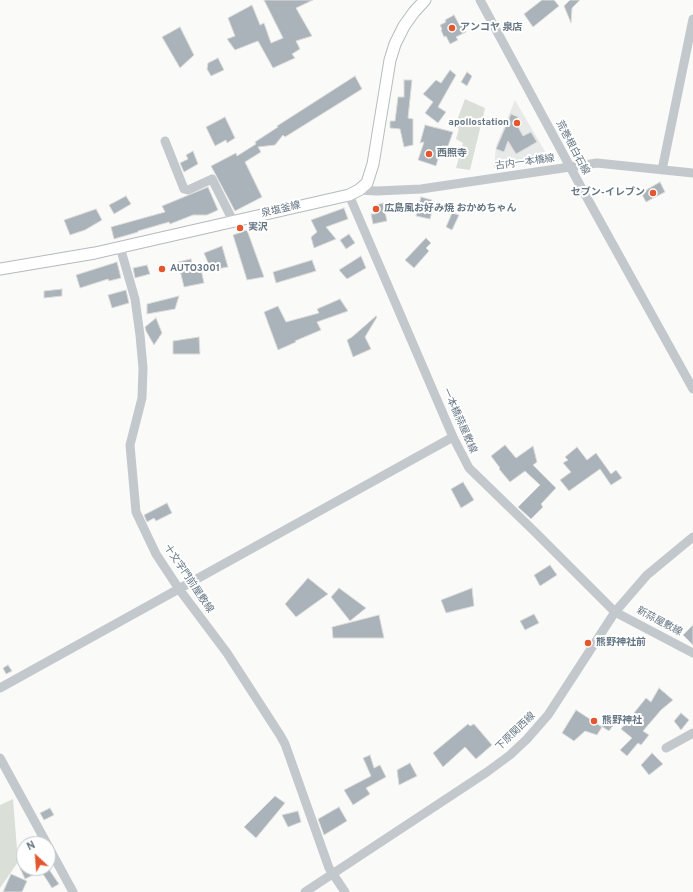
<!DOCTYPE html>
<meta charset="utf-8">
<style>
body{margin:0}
#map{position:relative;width:693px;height:892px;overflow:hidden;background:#fafaf8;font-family:Overpass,sans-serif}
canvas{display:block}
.north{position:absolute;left:16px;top:836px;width:40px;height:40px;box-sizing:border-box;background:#fff;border:1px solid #c1c8cd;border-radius:50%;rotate:334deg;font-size:11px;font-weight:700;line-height:16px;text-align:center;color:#657683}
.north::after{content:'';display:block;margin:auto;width:14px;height:18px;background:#e4572e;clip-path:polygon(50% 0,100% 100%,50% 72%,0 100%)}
</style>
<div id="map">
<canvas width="693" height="892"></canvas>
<div class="north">N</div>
</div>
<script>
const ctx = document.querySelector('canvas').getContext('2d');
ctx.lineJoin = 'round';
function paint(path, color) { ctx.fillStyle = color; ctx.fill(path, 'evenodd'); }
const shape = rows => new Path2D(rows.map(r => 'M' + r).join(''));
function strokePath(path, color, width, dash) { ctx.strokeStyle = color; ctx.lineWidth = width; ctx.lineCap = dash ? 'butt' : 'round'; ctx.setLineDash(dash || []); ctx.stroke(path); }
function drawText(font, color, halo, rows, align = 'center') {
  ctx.font = font + ' Overpass,"Noto Sans JP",sans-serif'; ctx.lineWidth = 4; ctx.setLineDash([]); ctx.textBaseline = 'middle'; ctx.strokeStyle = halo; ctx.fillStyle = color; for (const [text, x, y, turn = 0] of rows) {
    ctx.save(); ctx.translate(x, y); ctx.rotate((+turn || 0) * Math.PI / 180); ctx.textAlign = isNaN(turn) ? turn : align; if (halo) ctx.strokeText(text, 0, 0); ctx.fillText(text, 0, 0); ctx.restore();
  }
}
const built = shape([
 [515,100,547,155,545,159,494,168,496,146]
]);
const green = shape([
 [465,99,485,108,470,170,456,168,463,143,456,139,459,129,455,126],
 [13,799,18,862,0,888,0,805]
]);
const building = shape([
 [264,0,313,0,296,8,312,36,296,41,300,49,292,54,295,58,273,68,258,41,235,50,227,39,235,36,228,18,252,5,260,25,264,23,271,43,283,38,264,0],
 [542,0,554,0,559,6,533,27,524,14,542,0],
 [570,0,580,0,572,8,571,23,564,6,570,0],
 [454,15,460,26,462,25,466,32,456,37,458,40,450,44,446,36,444,37,441,30,442,29,440,25,446,22,445,20,454,15],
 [180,27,194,55,180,68,162,37,180,27],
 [218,58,224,70,211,76,207,69,208,63,218,58],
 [450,70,456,75,438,107,446,112,438,123,425,113,433,102,423,94,436,80,441,83,450,70],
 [467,72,472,76,467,86,461,82,467,72],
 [355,76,362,89,285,137,283,135,275,145,258,147,261,152,245,162,262,197,235,211,211,166,236,153,237,156,256,144,255,142,278,127,277,126,355,76],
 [404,80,412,80,408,118,413,119,413,145,404,147,400,129,390,128,390,121,395,121,398,97,404,97,404,80],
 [511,114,518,117,516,123,523,136,531,132,537,142,516,154,508,141,504,152,496,149,511,114],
 [225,117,235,138,227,143,226,140,215,146,206,127,225,117],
 [425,125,453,132,448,146,442,146,436,166,418,160,424,142,420,143,425,125],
 [193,151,198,164,184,172,180,163,188,159,186,155,193,151],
 [660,182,665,192,646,202,641,193,660,182],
 [208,187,218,210,207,215,193,215,170,224,169,222,138,231,138,232,114,239,111,227,165,212,162,206,208,187],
 [126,196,131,204,114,214,109,205,126,196],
 [421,197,432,200,431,204,434,204,430,219,416,216,421,197],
 [383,203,387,221,373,224,371,214,375,214,373,206,383,203],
 [344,208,348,219,326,227,336,239,314,248,311,237,317,232,311,220,344,208],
 [96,209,102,220,85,230,70,235,64,220,96,209],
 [452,213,459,215,452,230,446,227,452,213],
 [247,230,264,277,247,280,233,235,247,230],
 [349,234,355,243,346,249,340,240,349,234],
 [426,238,431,243,426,248,429,251,414,268,405,260,426,238],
 [222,246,228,267,211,270,204,253,222,246],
 [361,256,366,268,347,279,339,270,361,256],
 [191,259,194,271,201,269,204,283,184,287,178,262,191,259],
 [312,260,316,271,276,283,273,272,312,260],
 [117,262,121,278,109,281,108,279,80,288,76,275,117,262],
 [147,265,150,274,135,278,133,268,147,265],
 [62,289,62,296,44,298,44,291,62,289],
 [126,290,129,303,112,308,108,295,126,290],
 [179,296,175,309,147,314,147,304,179,296],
 [340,299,348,311,317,322,321,330,295,341,296,342,278,350,264,312,278,306,286,322,319,313,317,309,340,299],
 [376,316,377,317,365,337,371,349,353,357,347,340,352,337,376,316],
 [156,318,162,333,154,345,146,331,145,327,156,318],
 [199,337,200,354,173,354,173,341,199,337],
 [505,445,516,458,533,446,537,462,533,465,556,488,541,504,543,507,531,519,518,507,540,485,525,471,510,482,499,469,500,468,491,456,505,445],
 [577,447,587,460,596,453,611,474,616,470,622,478,611,485,600,469,569,491,560,480,571,472,563,463,568,460,565,457,577,447],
 [463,482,474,500,461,508,451,489,463,482],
 [167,503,172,513,156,521,154,518,147,522,144,515,167,503],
 [550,565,557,575,540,586,534,575,550,565],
 [308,578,328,594,296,617,285,604,308,578],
 [339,588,366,608,350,621,331,597,339,588],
 [472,588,474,606,446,613,441,600,472,588],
 [534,614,539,623,525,630,520,621,534,614],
 [379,615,384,638,333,638,332,627,379,615],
 [693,625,693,645,683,635,693,625],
 [8,665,12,671,6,674,3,668,8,665],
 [659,688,673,700,661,710,643,731,649,735,641,745,638,743,627,756,620,750,632,738,621,729,646,698,651,702,659,688],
 [576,710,602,727,597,735,585,731,574,741,562,733,576,710],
 [681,713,689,720,681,730,674,721,681,713],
 [607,717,615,723,609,731,601,726,607,717],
 [468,724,470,726,474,724,492,745,476,759,465,747,443,767,433,753,468,724],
 [652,753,663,764,649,775,641,765,652,753],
 [370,755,374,768,380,765,386,777,366,788,370,794,353,805,344,790,371,776,363,758,370,755],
 [410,763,417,776,399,785,397,770,410,763],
 [275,796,285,803,256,838,244,827,275,796],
 [339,807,347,821,324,835,318,819,339,807],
 [50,808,54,815,44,820,40,813,50,808],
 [298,811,301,822,288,827,282,815,298,811],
 [20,868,48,868,59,884,52,888,41,871,25,879,20,868],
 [11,874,27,881,22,892,3,892,11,874]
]);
const minor = shape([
 [480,0,581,187,693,389],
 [165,141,184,189,188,190,212,179,233,221],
 [662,170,693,19],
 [359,190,377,191,421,189,597,163,693,173],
 [349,195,453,437,469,468,536,533,615,612,693,653],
 [120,247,135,299,140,335,143,368,142,398,130,445,136,512,156,554,179,589,227,653,280,735,285,744,329,868,345,892],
 [0,688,453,437],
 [666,748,693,733],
 [0,758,47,844],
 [48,846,73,892],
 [305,892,487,772,510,755,527,739,548,715,615,612,647,575,693,537]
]);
const major = shape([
 [0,269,95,253,349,195,359,190,367,183,373,164,390,60,395,44,404,26,414,12,425,0]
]);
const markers = [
 [452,28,4,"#e4572e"],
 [517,123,4,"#e4572e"],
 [429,154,4,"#e4572e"],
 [653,193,4,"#e4572e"],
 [376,209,4,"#e4572e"],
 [240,228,4,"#e4572e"],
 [162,269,4,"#e4572e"],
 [588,643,4,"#e4572e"],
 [594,721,4,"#e4572e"]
];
const poiNames = [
 ["アンコヤ 泉店",460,28],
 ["apollostation",509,123,"right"],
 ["西照寺",437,154],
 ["セブン-イレブン",645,193,"right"],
 ["広島風お好み焼 おかめちゃん",384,209],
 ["実沢",248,228],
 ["AUTO3001",170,269],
 ["熊野神社前",596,643],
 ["熊野神社",602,721]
];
const streetNames = [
 ["荒巻根白石線",572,148,62],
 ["古内一本橋線",525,163,-8],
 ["泉塩釜線",281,210,-13],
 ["一本橋蒜屋敷線",459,421,66],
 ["十文字門前屋敷線",188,579,56],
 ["新蒜屋敷線",659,622,28],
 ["下原関西線",516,732,-44]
];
paint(built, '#e8e9e9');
paint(green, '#dadfd7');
paint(building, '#aab3b9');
strokePath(building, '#dcdcda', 1);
strokePath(major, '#b5babe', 13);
strokePath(minor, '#c3c8cc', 9);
strokePath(major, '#fff', 11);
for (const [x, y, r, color] of markers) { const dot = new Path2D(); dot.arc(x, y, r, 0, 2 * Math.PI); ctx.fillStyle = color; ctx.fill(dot); strokePath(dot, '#fff', 1.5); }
drawText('bold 10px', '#657683', '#fff', poiNames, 'left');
drawText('10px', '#657683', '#fff', streetNames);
</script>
